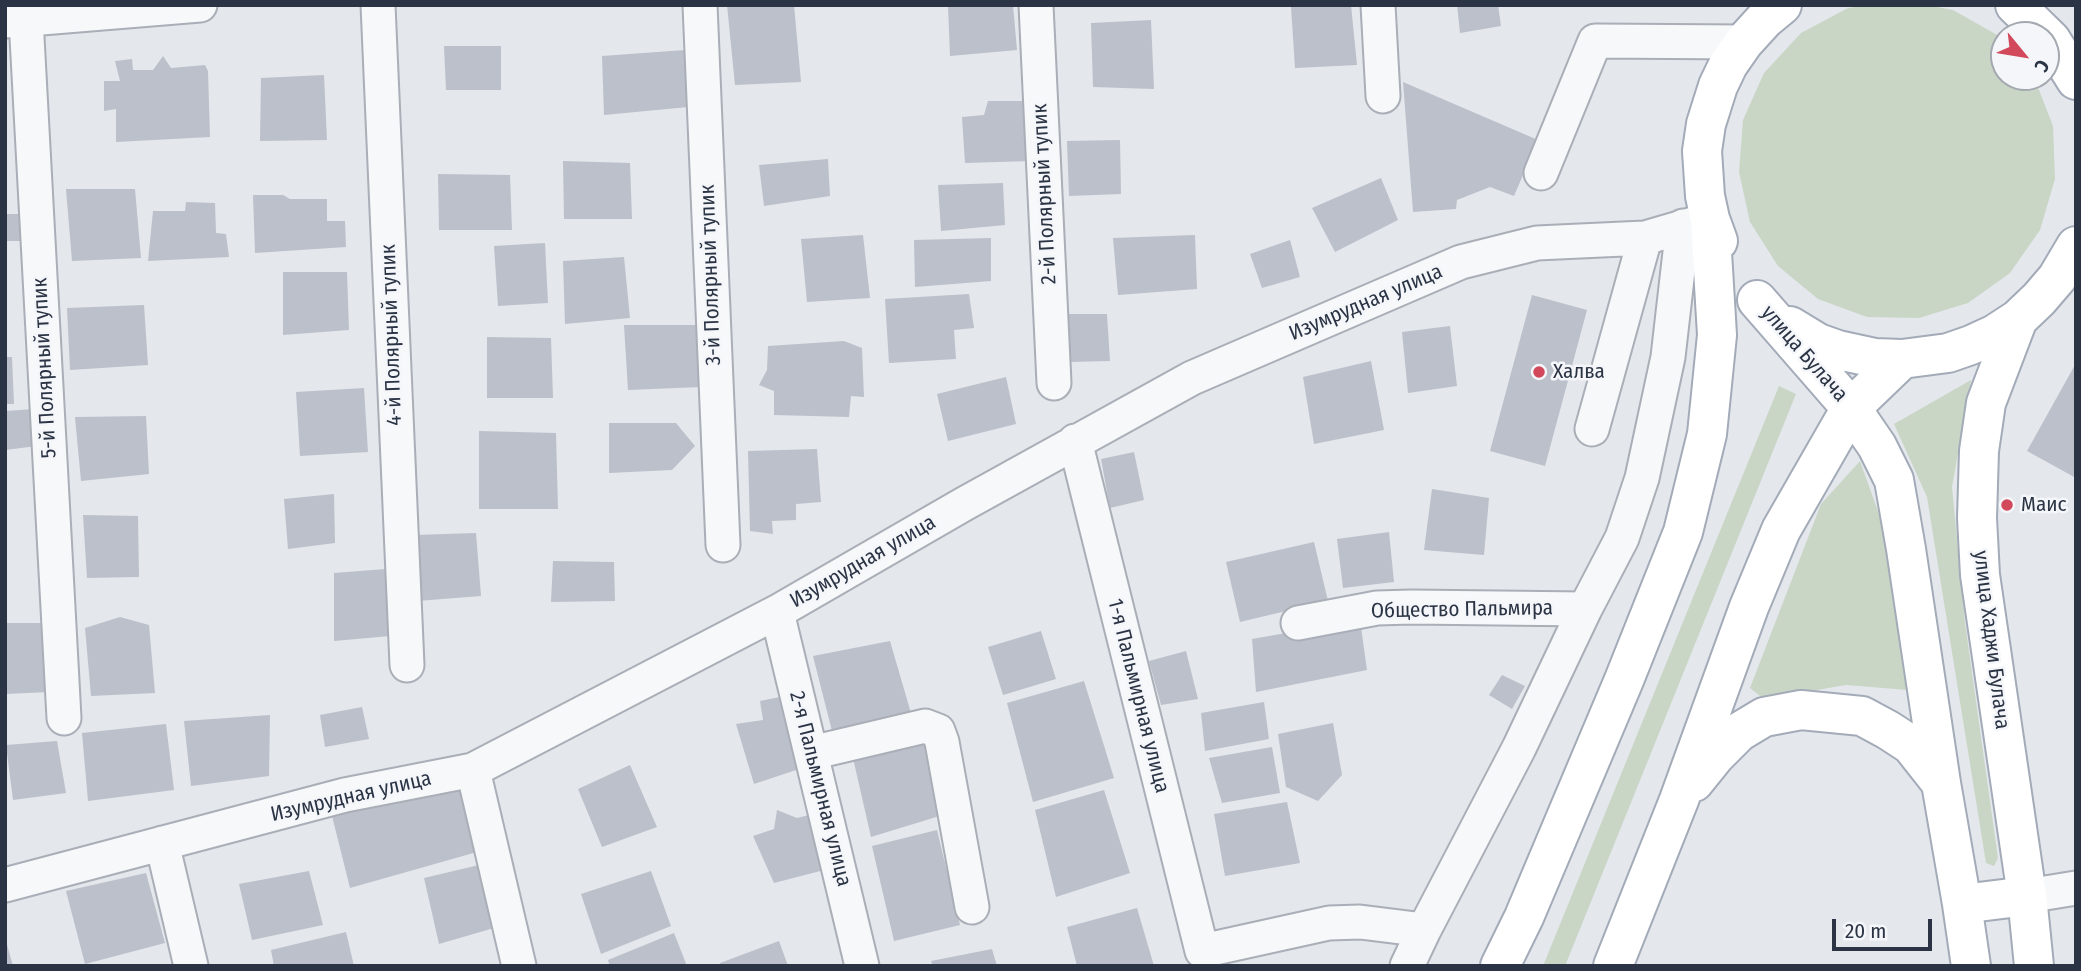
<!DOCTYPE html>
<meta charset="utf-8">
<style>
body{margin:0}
#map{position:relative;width:2081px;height:971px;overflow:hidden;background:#e4e7ec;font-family:"Fira Sans Condensed",sans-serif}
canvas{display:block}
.frame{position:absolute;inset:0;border:7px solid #2b3445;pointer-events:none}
.north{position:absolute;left:1990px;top:21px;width:70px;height:70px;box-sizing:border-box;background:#f4f6f9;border:2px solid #a4a8b1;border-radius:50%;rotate:120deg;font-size:19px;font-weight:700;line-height:28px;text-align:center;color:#2b3445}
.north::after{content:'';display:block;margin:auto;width:24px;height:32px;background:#d1495b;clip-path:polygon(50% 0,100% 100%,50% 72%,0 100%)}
.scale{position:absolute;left:1832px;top:919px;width:100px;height:32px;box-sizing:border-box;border:4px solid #2b3445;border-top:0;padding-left:9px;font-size:21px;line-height:24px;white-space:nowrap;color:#2b3445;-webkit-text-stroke:5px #f4f6f9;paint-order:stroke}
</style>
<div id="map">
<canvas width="2081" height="971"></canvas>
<div class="frame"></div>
<div class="north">С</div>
<div class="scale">20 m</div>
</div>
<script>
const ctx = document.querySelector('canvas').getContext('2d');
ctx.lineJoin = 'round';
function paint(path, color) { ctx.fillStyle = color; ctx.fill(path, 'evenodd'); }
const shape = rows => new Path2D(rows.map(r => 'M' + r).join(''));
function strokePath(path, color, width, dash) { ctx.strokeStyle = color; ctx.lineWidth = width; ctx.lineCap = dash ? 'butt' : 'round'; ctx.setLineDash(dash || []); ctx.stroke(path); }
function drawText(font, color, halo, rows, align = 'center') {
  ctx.font = font + ' "Fira Sans Condensed",sans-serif'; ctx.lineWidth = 5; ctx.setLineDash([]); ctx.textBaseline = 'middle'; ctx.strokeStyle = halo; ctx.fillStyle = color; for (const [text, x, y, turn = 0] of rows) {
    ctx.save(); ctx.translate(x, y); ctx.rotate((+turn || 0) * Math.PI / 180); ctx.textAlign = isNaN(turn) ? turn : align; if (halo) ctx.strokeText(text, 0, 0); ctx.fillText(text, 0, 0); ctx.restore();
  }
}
const green = shape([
 [1869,5,1926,5,1953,10,1999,36,2004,42,2004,77,2034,77,2053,126,2055,179,2040,230,2010,273,1968,303,1919,318,1867,317,1818,299,1778,266,1750,222,1739,172,1743,120,1764,73,1801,33,1848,8],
 [1971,380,1952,487,1965,623,1998,858,1994,866,1986,863,1927,497,1894,424],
 [1779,386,1796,394,1565,966,1543,966],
 [1860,461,1885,531,1908,690,1846,685,1764,699,1750,688,1821,504]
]);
const building = shape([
 [727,5,794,5,801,82,735,85],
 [948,5,1013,5,1017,50,950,56],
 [1351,5,1357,65,1295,68,1291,7],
 [1457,5,1498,5,1501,26,1460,33],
 [1151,20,1154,89,1093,87,1091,23],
 [444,46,501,46,501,90,446,90],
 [685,50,688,107,604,115,602,56],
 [163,56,171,68,205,65,208,71,210,137,116,142,116,109,104,111,104,81,120,81,115,61,132,59,133,70,153,70],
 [324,75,327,140,260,141,261,78],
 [1403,82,1538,140,1514,196,1490,187,1457,200,1456,209,1413,212],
 [988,101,1028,101,1031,161,965,163,962,117,984,115],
 [1120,140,1121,194,1069,196,1067,141],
 [828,159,830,196,764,206,759,165],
 [563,161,630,163,632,219,564,219],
 [438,174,510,175,512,230,439,230],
 [1381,178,1398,220,1335,252,1312,208],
 [1003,183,1005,225,941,231,938,185],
 [66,189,135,189,141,258,72,261],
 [253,195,283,195,290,199,327,199,327,221,345,221,346,247,255,253],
 [186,202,215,203,216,233,226,234,229,257,148,261,153,211,185,211],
 [5,214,23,214,22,241,5,241],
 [863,235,870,298,807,302,801,239],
 [1195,235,1197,289,1118,295,1113,238],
 [991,238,991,281,915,287,914,240],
 [1290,240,1300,277,1262,288,1250,254],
 [545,243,548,303,498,306,494,246],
 [624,257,630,318,565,324,563,261],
 [283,272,347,272,349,330,283,335],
 [969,294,974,328,954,330,956,359,889,363,885,299],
 [1532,295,1587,310,1545,466,1490,451],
 [144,305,148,365,70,370,67,308],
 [1066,314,1107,314,1110,361,1069,362],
 [624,325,699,325,701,387,628,390],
 [1450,326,1457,386,1408,393,1402,332],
 [487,337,551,338,553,398,487,398],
 [844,341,862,348,864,397,851,396,849,417,774,415,774,391,759,385,767,370,768,346],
 [5,357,12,357,14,404,5,404],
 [1371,361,1384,430,1314,444,1303,377],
 [2076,363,2076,478,2027,451],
 [1006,377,1016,424,948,441,937,394],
 [364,388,368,452,300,456,296,392],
 [35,409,37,446,5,450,5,411],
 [146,416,149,474,81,481,75,417],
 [609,423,676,423,695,446,672,470,609,473],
 [479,431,556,433,558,509,479,509],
 [817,449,821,502,796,504,796,520,772,521,773,534,750,531,748,451],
 [1134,452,1144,500,1110,508,1101,459],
 [1432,489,1489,498,1484,555,1424,550],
 [334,494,335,543,288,549,284,499],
 [83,515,138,516,139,577,87,578],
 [1389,532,1394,582,1343,588,1337,539],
 [476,533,481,596,417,601,414,535],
 [1314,542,1328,601,1240,622,1226,562],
 [553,561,614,562,615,601,551,602],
 [386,569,390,636,334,641,334,573],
 [120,617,149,625,155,693,91,696,85,628],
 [1360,620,1367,670,1256,692,1252,639],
 [5,623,48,623,50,692,5,694],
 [1041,631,1056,679,1003,695,988,647],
 [890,641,913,720,833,735,813,656],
 [1186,651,1198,699,1161,705,1149,661],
 [1502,675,1525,686,1512,709,1489,695],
 [1084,681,1114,778,1033,802,1007,703],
 [785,696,805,767,754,784,736,724,763,720,760,701],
 [1264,702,1269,739,1205,751,1201,713],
 [362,707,369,739,325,747,320,715],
 [270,715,269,776,191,786,184,721],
 [1333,723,1342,775,1318,801,1286,787,1278,734],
 [166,724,174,790,88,801,82,733],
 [927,737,946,814,871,837,853,758],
 [57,741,66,793,13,800,6,745],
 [1272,747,1280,793,1222,803,1209,758],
 [630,765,657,827,602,847,578,789],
 [463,786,477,852,350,888,332,816],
 [1104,790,1130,873,1056,897,1035,810],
 [1287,802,1300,863,1225,876,1214,814],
 [777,810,797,818,817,813,828,869,774,883,753,836,774,829],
 [937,830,960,925,894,941,872,846],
 [479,865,494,928,439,944,424,878],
 [309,871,323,925,252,940,239,884],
 [651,871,671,926,601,954,581,894],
 [146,873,165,943,85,964,66,891],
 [1137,908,1154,966,1077,966,1067,927],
 [346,932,354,966,274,966,271,950],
 [674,933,687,966,610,966,608,960],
 [6,941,13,966,5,966],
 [779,941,788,966,720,966,720,963],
 [992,949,997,966,933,966,931,961]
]);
const minor = shape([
 [378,5,407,665],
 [700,5,723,545],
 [1036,5,1054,383],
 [1378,5,1383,96],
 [26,19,64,718],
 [5,21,200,5],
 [1541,173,1595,41,1744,42],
 [1592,429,1645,238],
 [1075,441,1202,951,1329,923,1360,922,1424,930,1519,748,1585,609,1622,538,1642,478,1668,357,1683,226],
 [777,612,862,966],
 [1298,623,1377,608,1411,607,1585,609],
 [811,753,925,726,938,731,942,742,972,907],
 [473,770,519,966],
 [162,843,191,966],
 [5,885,345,795,473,770,777,612,964,504,1192,378,1461,262,1537,243,1645,238,1710,219],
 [2027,896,2076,888],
 [1407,966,1424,930]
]);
const major = shape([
 [2015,5,2051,40,2076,80],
 [1718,241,1710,219,1705,196,1702,151,1706,124,1718,86,1728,65,1744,42,1765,19,1782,5],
 [1757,300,1851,408,1877,446,1894,480,1906,549,1941,783,1962,904,1971,966],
 [2018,319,1986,403,1979,451,1977,518,1980,575,2027,896,2034,966],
 [1790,326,1818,343,1838,350,1875,358,1902,359,1948,353,1971,345,1995,334,2018,319,2039,299,2057,278,2076,246],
 [1694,782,1715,756,1739,732,1764,717,1801,710,1862,716,1888,730,1911,745,1941,783],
 [1962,904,2027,896],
 [1500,966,1524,917,1624,680,1683,532,1707,434,1717,335,1710,219],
 [1613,966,1679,800,1749,607,1781,530,1851,408,1902,359]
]);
const markers = [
 [1539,372,7,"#d1495b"],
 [2007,505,7,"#d1495b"]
];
const streetNames = [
 ["2-й Полярный тупик",1045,194,-93],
 ["3-й Полярный тупик",711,275,-92],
 ["Изумрудная улица",1366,303,-23],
 ["4-й Полярный тупик",392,335,-92],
 ["улица Булача",1804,354,49],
 ["5-й Полярный тупик",45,368,-93],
 ["Изумрудная улица",863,562,-30],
 ["Общество Пальмира",1462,610,-1],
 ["улица Хаджи Булача",1991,640,83],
 ["1-я Пальмирная улица",1138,696,76],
 ["2-я Пальмирная улица",820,789,76],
 ["Изумрудная улица",351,797,-13]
];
const poiNames = [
 ["Халва",1553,372],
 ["Маис",2021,505]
];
paint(green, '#c9d6c5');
paint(building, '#bbc0ca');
strokePath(minor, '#a9aeb7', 37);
strokePath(major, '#a3abb8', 42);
strokePath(minor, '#f7f8fa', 33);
strokePath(major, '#fff', 38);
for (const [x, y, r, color] of markers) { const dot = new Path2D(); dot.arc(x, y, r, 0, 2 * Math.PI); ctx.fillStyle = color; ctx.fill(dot); strokePath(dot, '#f4f6f9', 2.5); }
drawText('21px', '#2b3445', '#f4f6f9', streetNames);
drawText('21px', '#2b3445', '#f4f6f9', poiNames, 'left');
</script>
